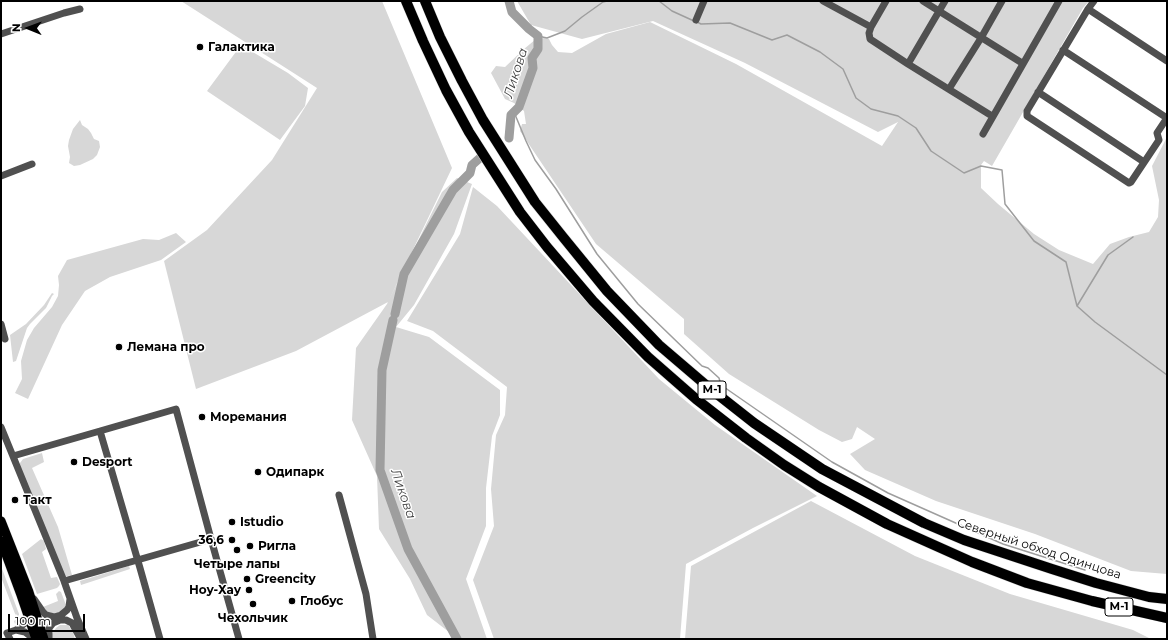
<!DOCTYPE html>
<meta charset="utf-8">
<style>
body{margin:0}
#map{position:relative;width:1168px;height:640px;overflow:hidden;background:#fff;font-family:Montserrat,sans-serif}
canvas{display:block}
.frame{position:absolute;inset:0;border:2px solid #000;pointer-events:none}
.north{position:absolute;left:8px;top:8px;width:40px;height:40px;-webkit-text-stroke:3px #fff;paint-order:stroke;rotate:271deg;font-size:11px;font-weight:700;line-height:16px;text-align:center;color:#000}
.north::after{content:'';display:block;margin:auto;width:14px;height:18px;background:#000;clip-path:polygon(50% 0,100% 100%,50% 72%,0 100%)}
.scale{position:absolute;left:8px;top:614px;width:77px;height:18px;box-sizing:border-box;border:2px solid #000;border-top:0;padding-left:5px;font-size:12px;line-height:14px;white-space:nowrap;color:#000;-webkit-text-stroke:3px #fff;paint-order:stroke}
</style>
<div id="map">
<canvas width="1168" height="640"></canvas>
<div class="frame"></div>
<div class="north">N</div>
<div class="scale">100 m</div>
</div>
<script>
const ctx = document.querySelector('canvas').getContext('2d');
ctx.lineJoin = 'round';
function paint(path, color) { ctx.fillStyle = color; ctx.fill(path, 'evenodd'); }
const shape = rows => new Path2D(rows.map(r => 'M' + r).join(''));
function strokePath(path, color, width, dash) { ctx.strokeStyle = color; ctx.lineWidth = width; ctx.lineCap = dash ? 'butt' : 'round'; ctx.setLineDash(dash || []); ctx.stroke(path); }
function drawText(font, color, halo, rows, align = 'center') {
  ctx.font = font + ' Montserrat,sans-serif'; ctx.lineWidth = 3; ctx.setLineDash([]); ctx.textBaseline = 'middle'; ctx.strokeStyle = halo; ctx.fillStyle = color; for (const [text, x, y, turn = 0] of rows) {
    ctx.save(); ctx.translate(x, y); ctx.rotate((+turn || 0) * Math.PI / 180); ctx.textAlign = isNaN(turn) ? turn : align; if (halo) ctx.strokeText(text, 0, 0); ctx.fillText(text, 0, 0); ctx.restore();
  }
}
const green = shape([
 [181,1,382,1,452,168,388,302,296,351,196,389,164,261,207,230,272,160,317,88],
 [517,1,1089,1,1083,8,992,166,984,161,981,165,981,188,998,204,1034,234,1059,250,1093,264,1110,244,1129,237,1149,232,1158,217,1159,200,1152,166,1167,137,1167,574,1131,571,1035,534,936,501,865,470,850,454,875,439,857,427,852,439,842,442,819,430,729,374,684,334,684,319,596,244,520,131,522,124,526,124,524,111,514,103,505,99,491,73,496,66,505,67,524,49,536,39,544,38,549,39,552,45,558,52,572,53,606,34,650,22,736,64,882,146,898,122,878,132,745,63,653,21,582,39,531,25],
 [241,45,288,73,308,88,305,106,280,140,207,91],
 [80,120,82,125,88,129,91,133,94,139,99,141,100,147,97,155,93,159,80,165,74,166,69,163,70,157,68,146,69,140,73,129],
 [457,178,472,184,454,234,414,305,396,327,429,337,500,390,500,415,492,436,486,488,486,526,466,579,487,639,458,639,427,615,410,579,379,529,377,476,352,420,356,348,387,304,442,192],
 [473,187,497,206,659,379,715,425,817,496,753,528,686,564,680,639,494,639,473,580,494,526,491,489,496,435,505,415,507,387,433,331,407,321,460,234],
 [176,233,186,242,161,260,110,277,85,291,62,325,28,399,15,393,22,379,21,361,27,340,34,328,52,307,58,296,59,285,58,276,67,260,143,239,159,240],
 [52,293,54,294,52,296,46,308,30,324,27,328,16,361,13,362,10,335,26,324,44,305],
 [42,453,44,462,32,468,58,527,72,575,68,576,65,576,19,468,20,463,23,459],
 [811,501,915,556,1010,594,1133,630,1151,639,685,639,691,566],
 [41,539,44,541,46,549,42,552,51,578,57,577,60,584,59,586,57,588,37,594,22,554],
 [1,566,19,614,19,620,15,624,14,621,17,619,1,577],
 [129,566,130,569,81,585,80,581],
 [59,591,61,592,66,605,66,610,58,615,48,612,43,607,58,601,56,594],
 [60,625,68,625,73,632,75,639,52,639,52,634,56,628]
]);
const stream = shape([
 [659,1,672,11,694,21],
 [697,22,701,24,730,23,772,40,787,35,820,52,843,69,856,98,871,109,898,116,916,128,931,151,964,173,981,166,1002,170,1005,204,1034,241,1066,262,1077,306,1095,322,1167,375],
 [538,36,547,38,565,31,582,17,603,2,607,1],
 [514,112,526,141,535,160,556,189,597,254,638,304,702,366,708,368,719,378,721,385,832,462,888,493,1003,544,1085,570],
 [1077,306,1108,255,1133,237]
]);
const river = shape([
 [509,138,511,115,519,107,533,68,532,58,538,49,538,36,529,29,512,12,509,1],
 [395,314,404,274,453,190,470,173,472,165,481,157],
 [393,320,382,370,380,470,408,549,457,639]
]);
const minor = shape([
 [823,1,871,27],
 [886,1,871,27,869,33,870,39,908,64,945,1],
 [923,1,1022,63],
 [1094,1,1088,9,1027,111,1027,116,1129,183,1131,182,1159,140,1157,133,1167,118],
 [1088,9,1167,61],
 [696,20,704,1],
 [1,34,64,13,80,9],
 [1063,50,1167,118],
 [908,64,992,116],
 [949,89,981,38,1002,1],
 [1038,92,1144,162],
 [983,134,1059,1],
 [1,176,32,164],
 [1,324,5,339],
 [1,427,64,581,77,618,86,639],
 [100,431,176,409,211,539],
 [13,456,100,431,140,568,160,639],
 [339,495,366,594,373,639],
 [64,581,211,539,239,639],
 [34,599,43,612,46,615,54,617,61,615,67,610,69,607,70,599],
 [16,630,25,632,34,639],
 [10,639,7,633,16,630,24,624,26,618,27,613],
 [49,639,49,628,53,623,60,620,66,620,72,623,79,636]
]);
const major = shape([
 [1,521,29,592,44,639],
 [1,541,21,595,36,639]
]);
const highway = shape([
 [406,1,423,41,446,90,469,132,520,212,547,247,593,301,648,357,696,399,746,438,784,465,819,487,887,524,972,562,1027,583,1092,601,1167,618],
 [425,1,440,37,462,81,483,120,535,202,563,237,607,291,659,345,707,386,754,423,822,469,924,523,964,540,1052,569,1096,583,1149,597,1167,599]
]);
const markers = [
 [200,47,4,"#000"],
 [119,347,4,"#000"],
 [202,417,4,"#000"],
 [74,462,4,"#000"],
 [258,472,4,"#000"],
 [15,500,4,"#000"],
 [232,522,4,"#000"],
 [232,540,4,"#000"],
 [250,546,4,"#000"],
 [237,550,4,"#000"],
 [247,579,4,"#000"],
 [249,590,4,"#000"],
 [292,601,4,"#000"],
 [253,604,4,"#000"]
];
const shields = [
 [712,390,28],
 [1119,607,28]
];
const shieldNames = [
 ["М-1",712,390],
 ["М-1",1119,607]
];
const poiNames = [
 ["Галактика",208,47],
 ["Лемана про",127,347],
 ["Моремания",210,417],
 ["Desport",82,462],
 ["Одипарк",266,472],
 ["Такт",23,500],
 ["Istudio",240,522],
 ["36,6",224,540,"right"],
 ["Ригла",258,546],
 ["Четыре лапы",237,564,"center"],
 ["Greencity",255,579],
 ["Ноу-Хау",241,590,"right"],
 ["Глобус",300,601],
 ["Чехольчик",253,618,"center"]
];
const streetNames = [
 ["Северный обход Одинцова",1039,549,18]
];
const waterNames = [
 ["Ликова",516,73,-72],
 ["Ликова",403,494,71]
];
paint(green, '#d7d7d7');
strokePath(stream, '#9e9e9e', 1.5);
strokePath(river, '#9e9e9e', 9);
strokePath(major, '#dbdbdb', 10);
strokePath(highway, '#dbdbdb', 11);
strokePath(minor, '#505050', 7);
strokePath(major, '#000', 9);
strokePath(highway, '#000', 10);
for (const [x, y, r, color] of markers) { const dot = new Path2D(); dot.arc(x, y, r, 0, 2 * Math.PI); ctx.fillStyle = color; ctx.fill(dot); strokePath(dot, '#fff', 1.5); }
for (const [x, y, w] of shields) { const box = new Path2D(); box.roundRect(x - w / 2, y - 9, w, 18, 3); ctx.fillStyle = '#fff'; ctx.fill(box); strokePath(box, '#000', 1); }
drawText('bold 11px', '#000', null, shieldNames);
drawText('bold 12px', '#000', '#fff', poiNames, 'left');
drawText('12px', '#000', '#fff', streetNames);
drawText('italic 13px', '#3f3f3f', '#fff', waterNames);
</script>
